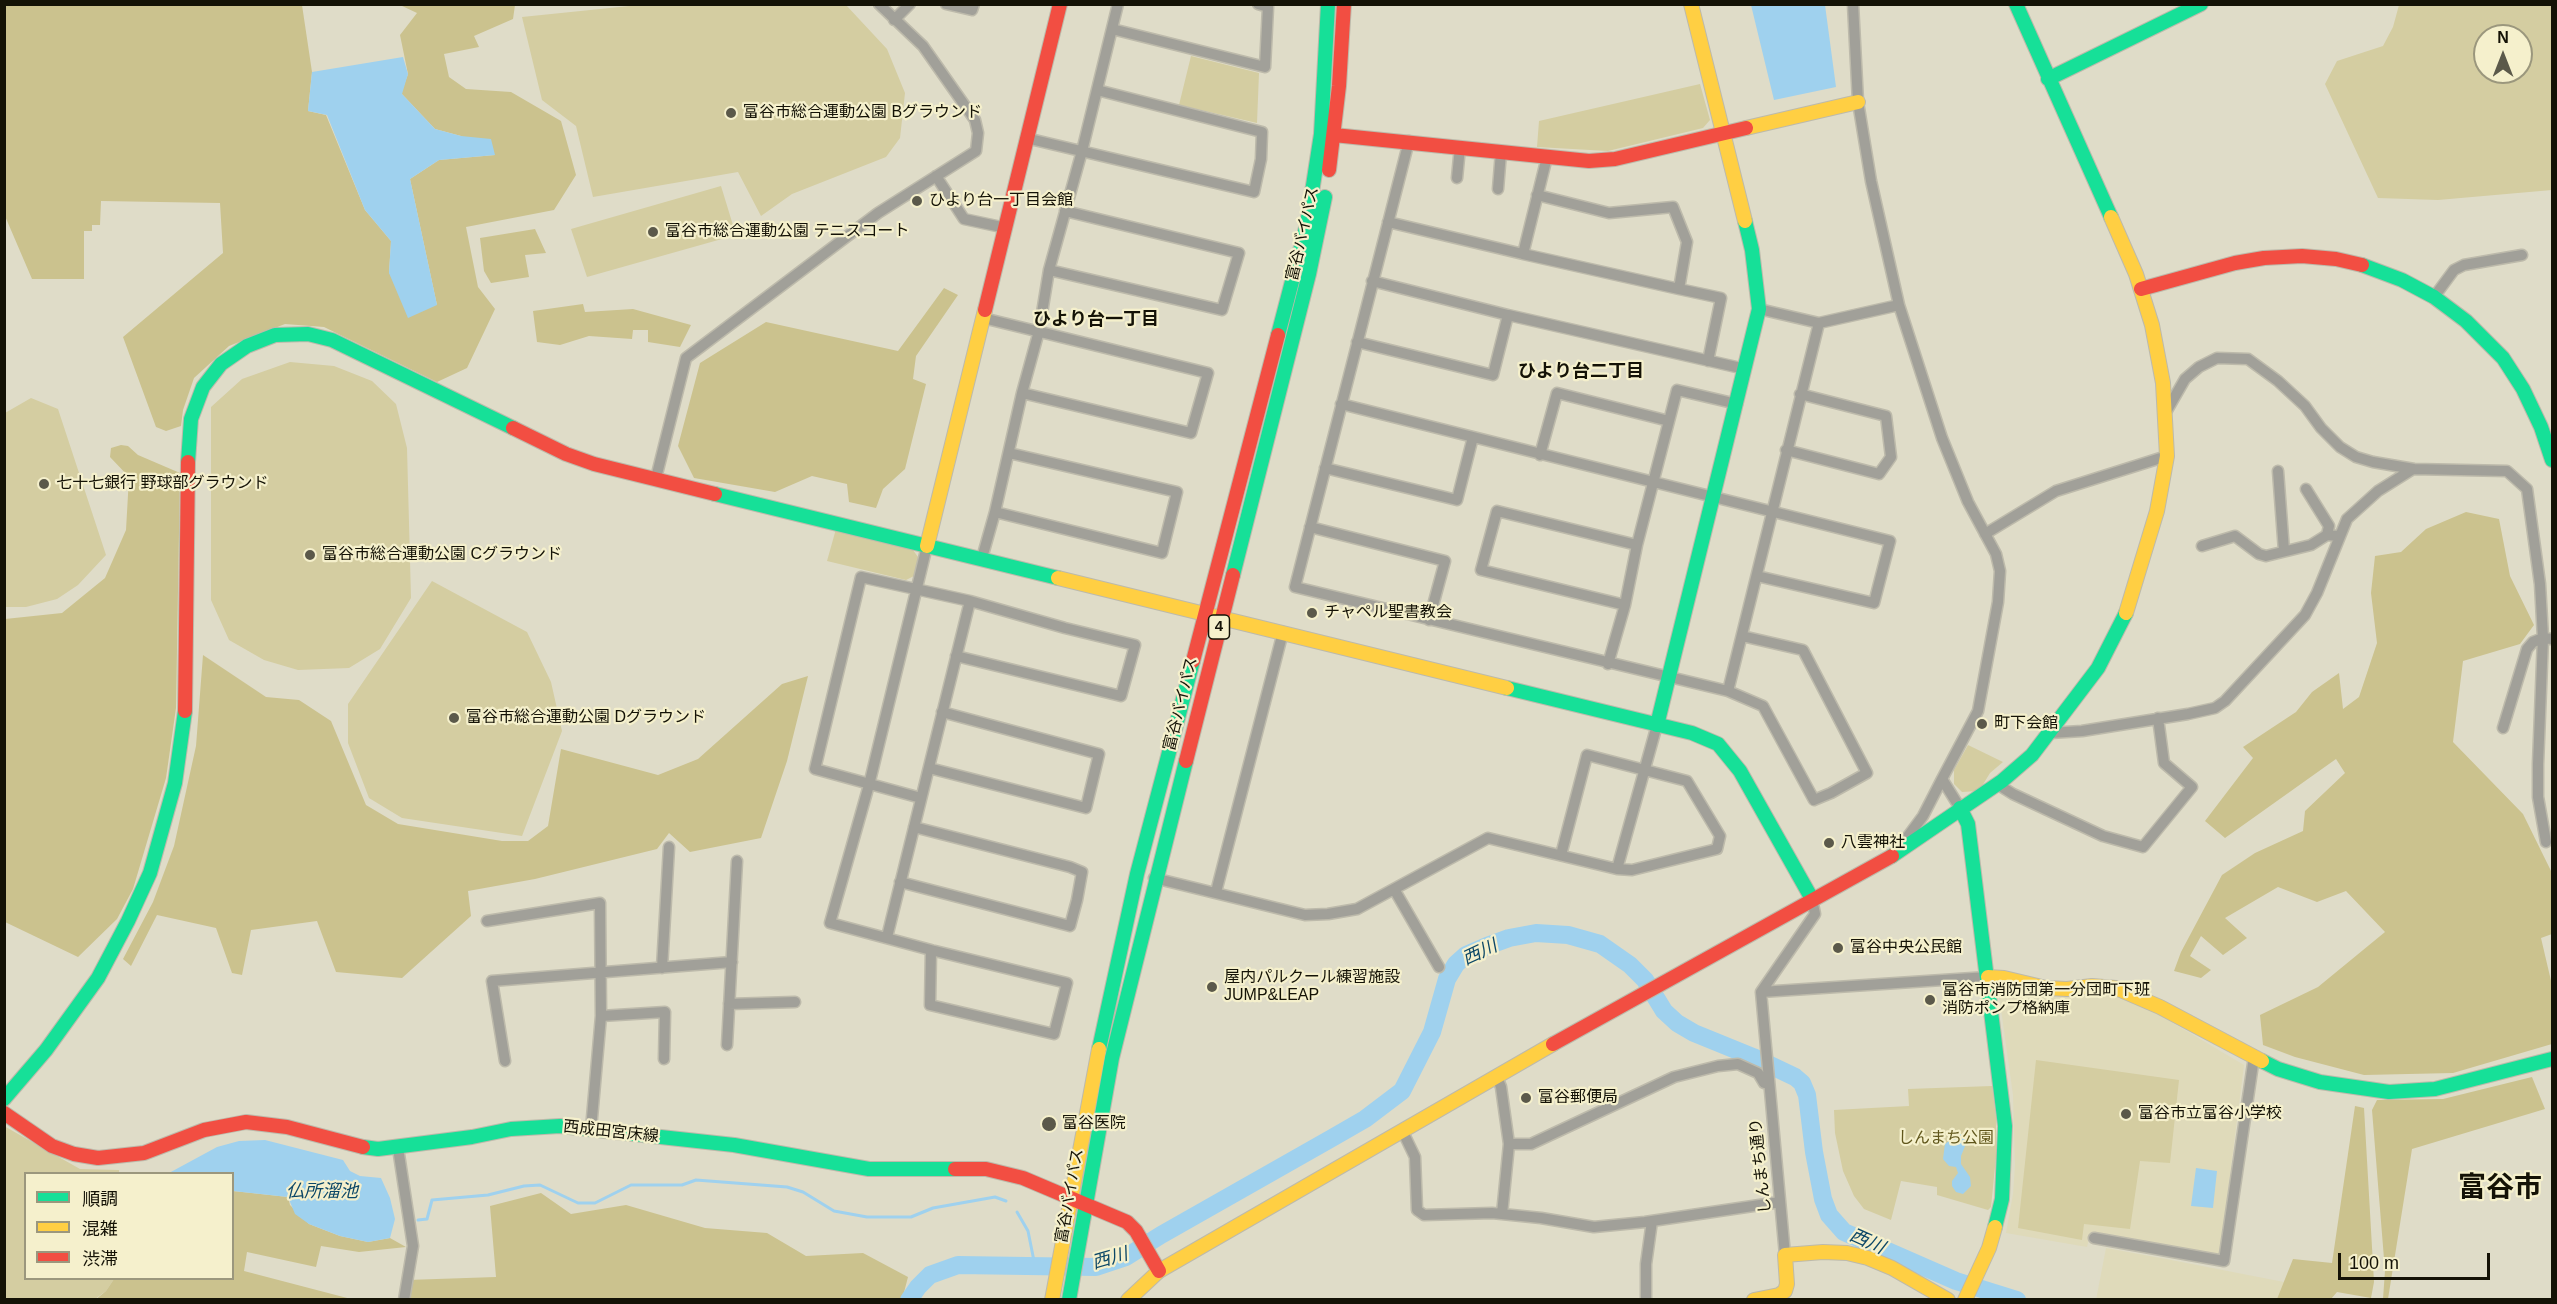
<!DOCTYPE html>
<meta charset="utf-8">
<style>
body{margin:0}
#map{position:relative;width:2557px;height:1304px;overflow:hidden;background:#dfdcc8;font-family:Arial,"Noto Sans JP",sans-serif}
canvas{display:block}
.frame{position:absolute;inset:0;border:6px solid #141206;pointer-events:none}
.legend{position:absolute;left:24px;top:1172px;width:210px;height:108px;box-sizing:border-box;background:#f5f0cc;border:2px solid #9b977d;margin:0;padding:8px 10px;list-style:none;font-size:18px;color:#141206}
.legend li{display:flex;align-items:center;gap:12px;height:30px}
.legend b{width:30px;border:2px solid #9b977d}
.north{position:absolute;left:2473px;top:24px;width:60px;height:60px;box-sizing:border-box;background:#f5f0cc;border:2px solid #9b977d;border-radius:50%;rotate:0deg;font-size:16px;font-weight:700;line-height:24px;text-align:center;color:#141206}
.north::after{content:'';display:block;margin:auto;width:21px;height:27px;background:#5b594a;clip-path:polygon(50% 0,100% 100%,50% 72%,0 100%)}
.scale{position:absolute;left:2338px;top:1253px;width:152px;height:27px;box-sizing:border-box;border:3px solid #141206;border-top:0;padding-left:8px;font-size:18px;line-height:21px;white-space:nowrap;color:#141206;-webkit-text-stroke:4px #f5f0cc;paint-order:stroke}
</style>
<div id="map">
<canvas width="2557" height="1304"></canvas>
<div class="frame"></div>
<ul class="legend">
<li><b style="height:8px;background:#16e098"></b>順調</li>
<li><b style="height:8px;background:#ffcf43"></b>混雑</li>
<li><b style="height:8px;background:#f24e42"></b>渋滞</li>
</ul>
<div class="north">N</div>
<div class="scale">100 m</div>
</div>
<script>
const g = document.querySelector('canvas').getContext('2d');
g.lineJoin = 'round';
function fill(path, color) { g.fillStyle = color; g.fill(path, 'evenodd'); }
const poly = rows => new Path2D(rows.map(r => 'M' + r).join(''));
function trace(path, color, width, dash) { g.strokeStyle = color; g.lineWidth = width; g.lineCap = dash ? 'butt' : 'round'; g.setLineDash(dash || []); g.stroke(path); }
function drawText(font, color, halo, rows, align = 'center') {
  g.font = font + ' Arial,"Noto Sans JP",sans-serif'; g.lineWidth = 4.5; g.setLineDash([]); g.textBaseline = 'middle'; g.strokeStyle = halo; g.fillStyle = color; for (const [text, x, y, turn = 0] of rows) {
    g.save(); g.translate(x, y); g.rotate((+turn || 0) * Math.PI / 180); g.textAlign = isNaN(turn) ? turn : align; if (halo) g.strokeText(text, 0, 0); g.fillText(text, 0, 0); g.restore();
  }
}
fill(poly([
 [2006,988,2047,996,2064,997,2091,993,2115,995,2156,1013,2244,1065,2220,1255,2091,1232,2087,1247,2006,1233,2013,1194,2015,1165,2013,1095,1999,995],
 [2106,1248,2166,1259,2284,1282,2277,1299,2096,1300]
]), '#dfdaba');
fill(poly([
 [639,5,846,5,887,49,905,93,900,138,886,157,792,194,761,216,738,172,593,197,576,126,542,100,522,17],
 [2399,5,2552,5,2552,190,2438,200,2378,198,2325,84,2337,61,2383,46,2393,27],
 [2485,36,2521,36,2521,72,2485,72],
 [1191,56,1259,73,1257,123,1179,105],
 [1700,84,1710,120,1703,128,1608,151,1537,147,1539,121],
 [721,186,736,235,587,277,571,229],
 [290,362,334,366,372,381,396,404,407,448,411,598,380,649,349,668,298,670,264,660,229,640,211,600,211,407,242,379],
 [31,398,58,409,106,555,78,585,57,599,26,607,5,607,5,413],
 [836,529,913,550,918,557,914,576,906,580,827,561],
 [432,581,527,632,551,682,562,731,522,836,402,818,369,798,348,743,348,704],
 [1968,745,2003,762,1990,773,1979,791,1962,792,1954,784,1954,770],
 [2036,1060,2179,1080,2170,1163,2140,1161,2130,1229,2084,1224,2082,1240,2018,1228],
 [1992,1086,1996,1118,1996,1157,1991,1207,1988,1210,1937,1195,1937,1187,1901,1181,1891,1220,1864,1209,1854,1196,1843,1171,1835,1133,1834,1110,1909,1106,1908,1089],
 [4,1126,80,1169,119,1170,119,1173,26,1174,26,1278,114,1279,106,1291,95,1299,5,1299]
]), '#d4cda1');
fill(poly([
 [4,5,302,5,312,72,308,111,326,115,365,210,391,241,389,273,437,305,410,179,439,160,495,155,461,136,435,129,401,93,408,74,400,35,417,13,400,5,515,5,513,19,474,36,479,47,444,54,449,77,466,89,511,92,561,121,576,175,554,210,466,227,478,287,495,309,467,368,437,382,324,327,285,324,229,346,194,378,183,410,181,426,166,431,156,427,123,337,223,253,220,203,101,201,100,225,92,225,92,231,84,231,84,279,32,279,5,216],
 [535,229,546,253,525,255,529,277,491,283,484,271,480,238],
 [944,288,958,295,916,356,913,379,926,384,905,469,883,489,876,508,849,502,847,484,812,476,775,492,694,478,678,446,700,363,766,322,898,351],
 [583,304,585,312,633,309,691,325,680,347,648,342,648,330,633,330,632,339,589,336,560,345,537,342,533,311],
 [121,445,128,446,138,455,180,473,176,708,166,778,133,889,117,919,78,957,5,922,5,619,62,613,105,578,126,530,129,477,110,457,111,448],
 [2466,512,2499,519,2510,576,2534,625,2520,644,2463,661,2453,742,2523,814,2552,873,2552,934,2541,938,2552,985,2552,1044,2453,1073,2364,1075,2295,1057,2263,1045,2260,1015,2318,987,2385,932,2346,891,2317,902,2278,887,2225,918,2247,938,2223,955,2201,936,2190,956,2211,970,2201,978,2174,971,2181,952,2222,875,2255,853,2303,831,2305,811,2345,773,2336,759,2225,838,2205,821,2253,758,2243,747,2296,712,2312,692,2339,673,2343,709,2359,697,2377,643,2371,593,2375,556,2401,552,2426,529],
 [203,655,266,697,299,700,331,721,366,805,398,824,502,841,528,841,548,826,561,749,658,775,698,759,782,684,808,676,787,761,761,838,690,852,669,833,657,849,535,879,468,891,471,916,402,978,336,972,317,921,251,930,242,975,232,973,216,928,157,915,131,966,123,959,153,902,174,846,196,746],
 [2532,1077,2545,1109,2412,1149,2388,1299,2383,1299,2385,1271,2372,1110,2377,1100,2443,1099],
 [2355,1106,2364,1108,2374,1282,2371,1298,2337,1292,2331,1299,2277,1299,2293,1259,2332,1263],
 [233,1191,288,1197,290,1205,309,1224,340,1236,368,1242,390,1238,406,1247,359,1252,321,1246,316,1267,247,1252,244,1271,351,1299,95,1300,106,1291,114,1279,232,1278],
 [541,1193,571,1214,626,1205,705,1228,767,1233,806,1256,863,1253,908,1277,902,1300,407,1300,407,1280,496,1277,490,1206]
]), '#cbc28e');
fill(poly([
 [1751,5,1825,5,1836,87,1774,100],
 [403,57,408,74,402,94,435,129,461,136,491,139,495,155,439,160,410,179,437,305,408,318,389,273,391,241,365,210,327,115,308,111,312,72],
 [1958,1134,1964,1134,1968,1139,1961,1156,1961,1164,1970,1177,1971,1186,1963,1194,1956,1192,1952,1186,1952,1181,1958,1173,1956,1167,1949,1166,1943,1159,1945,1144],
 [265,1140,343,1160,350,1171,360,1176,381,1178,390,1198,395,1219,390,1238,368,1242,340,1236,309,1224,295,1214,288,1197,233,1191,232,1174,169,1173,217,1147,239,1141],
 [2196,1168,2217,1171,2213,1208,2191,1206]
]), '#9fd1ee');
trace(poly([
 [1017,1212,1028,1231,1035,1266],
 [418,1220,427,1219,432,1200,488,1195,524,1186,540,1185,578,1203,595,1203,631,1185,682,1185,696,1180,787,1187,803,1192,834,1211,867,1217,911,1217,933,1208,995,1197,1006,1201]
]), '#9fd1ee', 3);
trace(poly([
 [909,1300,918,1287,930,1275,958,1265,1096,1267,1126,1257,1161,1235,1332,1138,1365,1119,1402,1091,1432,1032,1447,979,1456,964,1466,955,1487,946,1509,938,1536,933,1568,935,1600,944,1630,965,1645,980,1664,1011,1677,1023,1694,1033,1753,1057,1795,1077,1802,1083,1807,1095,1814,1152,1823,1199,1829,1215,1844,1232,1956,1281,2017,1300]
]), '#9fd1ee', 18);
const street = poly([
 [946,4,972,10,974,4],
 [1853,4,1858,102,1871,181,1899,305,1942,438,1968,502,1996,554,2000,571,1998,602,1978,711,1942,779,1960,808],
 [894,20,910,4],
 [1112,29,1265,67,1268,7,1258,4],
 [1026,138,1254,192,1261,159,1262,132,1097,90],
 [1409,141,1295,587,1728,691,1763,706,1814,800,1831,793,1867,773,1803,650,1742,636],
 [936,176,964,219,1006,228],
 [1457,178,1460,147],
 [1498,189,1501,152],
 [1388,222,1523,254,1547,157],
 [1523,254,1679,289,1687,242,1673,207,1609,213,1537,195],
 [1049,270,1222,310,1239,253,1065,211],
 [1679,289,1721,298,1708,361],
 [2434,297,2454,270,2464,265,2522,255],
 [1759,309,1819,323,1899,305],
 [1508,315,1745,369],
 [983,318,1208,373,1191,433,1022,393],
 [1357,342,1493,375,1508,315,1372,281],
 [1341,404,1890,541,1874,603,1757,576],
 [2166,412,2185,379,2199,367,2217,358,2248,359,2278,381,2305,406,2321,428,2340,447,2356,457,2373,462,2414,469,2507,471,2527,489,2540,584,2543,638,2552,639],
 [1669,421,1677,390,1737,404],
 [1786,450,1879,474,1891,457,1886,416,1800,394],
 [1009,453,1177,492,1162,553,995,512,1022,393,1039,331,1049,270,1082,151,1118,4],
 [1540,455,1557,393,1669,421,1637,545,1625,605,1608,664],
 [1325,468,1457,500,1473,437],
 [2278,471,2284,551],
 [656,478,686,358,878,213,976,151,978,133,975,120,923,46,879,4],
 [2306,489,2329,526,2327,535],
 [1310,527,1445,561,1429,620],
 [1985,534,2056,491,2167,456],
 [927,546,869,785,830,923,931,950],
 [2202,546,2235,536,2259,554,2266,556,2311,545,2327,535,2338,536],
 [982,558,995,512],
 [1625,605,1481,570,1497,511,1637,545],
 [1728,691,1819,323],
 [2503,728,2527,649,2533,642,2543,638,2538,764,2538,797,2546,842],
 [2050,733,2082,731,2188,714,2215,708,2225,701,2305,615,2317,593,2347,519,2378,491,2413,469],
 [929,768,1086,808,1099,754,942,712],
 [1997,784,2013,794,2103,836,2143,847,2192,787,2164,763,2158,718],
 [921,798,815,769,861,577,970,601,1065,628,1135,645,1121,696,956,656],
 [1900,847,1923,816,1942,779],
 [1561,855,1587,755,1687,781,1720,836,1717,849,1632,870,1617,869],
 [1154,878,1305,915,1328,914,1357,909,1488,838,1617,869,1657,725],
 [900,882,1070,926,1077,900,1082,872,1070,867,914,827],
 [1394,889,1439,967],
 [1216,892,1283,632],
 [487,921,600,903,601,1016,591,1129],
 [887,937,970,601],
 [931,950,1067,983,1054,1034,930,1005,931,950],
 [662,968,669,847],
 [1761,992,1988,977],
 [729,1004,795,1002],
 [601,1016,665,1012,664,1059],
 [727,1045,737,861],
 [505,1061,492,981,732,962],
 [1497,1077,1501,1087,1509,1144,1502,1214],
 [1402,1130,1415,1157,1417,1210,1424,1215,1492,1213,1541,1218,1594,1227,1645,1222,1780,1202],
 [1509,1144,1531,1144,1674,1077,1718,1066,1738,1064,1758,1073,1764,1083,1768,1083],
 [398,1148,413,1246,404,1300],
 [2094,1238,2224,1261,2254,1057],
 [1785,1255,1761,992,1815,914,1812,899],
 [1646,1300,1646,1264,1652,1221]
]);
const fast = poly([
 [2016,4,2111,217],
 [2048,79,2201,4],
 [2362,265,2402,280,2434,297,2466,321,2503,358,2523,389,2541,427,2552,460],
 [1278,335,1307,224,1321,134,1328,4],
 [188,462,191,419,203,387,221,364,247,346,275,335,308,334,332,340,513,428],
 [715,494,1058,578],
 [1233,575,1309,274,1325,197],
 [1507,688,1692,733,1718,744,1740,771,1812,899],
 [1657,725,1759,309,1752,250,1745,221],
 [1960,808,1968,824,2005,1126,2002,1199,1995,1227],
 [1892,856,2002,781,2032,755,2098,668,2126,613],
 [1099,1049,1137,874,1193,661],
 [2262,1061,2278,1069,2320,1082,2389,1092,2435,1089,2552,1059],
 [4,1099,46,1050,98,978,128,921,150,873,175,783,185,711],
 [363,1147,378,1149,472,1137,511,1129,560,1126,734,1145,869,1169,955,1169],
 [1069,1300,1112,1058,1186,761]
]);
const slow = poly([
 [1691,4,1745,221],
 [1746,128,1858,102],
 [2111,217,2136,274,2152,325,2163,383,2167,456,2157,511,2126,613],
 [927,546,985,310],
 [1058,578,1507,688],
 [1988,977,2004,978,2046,988,2067,989,2092,986,2116,988,2160,1007,2262,1061],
 [1052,1300,1099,1049],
 [1128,1300,1159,1271,1553,1044],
 [1754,1300,1779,1295,1785,1291,1787,1284,1785,1255,1823,1252,1847,1253,1868,1258,1892,1268,1948,1300],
 [1965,1300,1989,1248,1995,1227]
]);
const jam = poly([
 [1334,135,1589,161,1615,159,1746,128],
 [1329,170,1339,86,1344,4],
 [2141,289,2235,263,2264,258,2302,256,2336,259,2362,265],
 [985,310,1060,4],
 [513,428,566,454,594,464,715,494],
 [1193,661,1278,335],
 [185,711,188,462],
 [1186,761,1233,575],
 [1553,1044,1892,856],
 [4,1113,52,1146,74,1154,98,1158,144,1153,204,1130,246,1122,287,1127,363,1147],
 [955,1169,986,1169,1023,1178,1127,1222,1136,1231,1159,1271]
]);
trace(street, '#bdbaab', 13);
trace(fast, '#bdbaab', 16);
trace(slow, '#bdbaab', 16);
trace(jam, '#bdbaab', 16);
trace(street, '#a1a099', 10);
trace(fast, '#16e098', 14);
trace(slow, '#ffcf43', 14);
trace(jam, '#f24e42', 14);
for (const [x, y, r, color] of [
 [731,113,6,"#5b594a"],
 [917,201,6,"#5b594a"],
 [653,232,6,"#5b594a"],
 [44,484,6,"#5b594a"],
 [310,555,6,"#5b594a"],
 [1312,613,6,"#5b594a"],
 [454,718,6,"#5b594a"],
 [1982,724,6,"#5b594a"],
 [1829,843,6,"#5b594a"],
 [1838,948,6,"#5b594a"],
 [1212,987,6,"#5b594a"],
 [1930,1000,6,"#5b594a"],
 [1526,1098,6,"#5b594a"],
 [2126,1114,6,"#5b594a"],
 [1049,1124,8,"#5b594a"]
]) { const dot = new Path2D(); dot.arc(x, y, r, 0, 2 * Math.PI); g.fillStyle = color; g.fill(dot); trace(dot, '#f5f0cc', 2); }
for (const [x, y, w] of [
 [1219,627,21]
]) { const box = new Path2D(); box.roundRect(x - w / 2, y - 12, w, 24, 4.5); g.fillStyle = '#f5f0cc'; g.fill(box); trace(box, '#141206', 1.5); }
drawText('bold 15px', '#141206', null, [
 ["4",1219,627]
]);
drawText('16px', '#141206', '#f5f0cc', [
 ["富谷市総合運動公園 Bグラウンド",743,113],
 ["ひより台一丁目会館",929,201],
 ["富谷市総合運動公園 テニスコート",665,232],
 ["七十七銀行 野球部グラウンド",56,484],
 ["富谷市総合運動公園 Cグラウンド",322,555],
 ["チャペル聖書教会",1324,613],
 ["富谷市総合運動公園 Dグラウンド",466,718],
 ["町下会館",1994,724],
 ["八雲神社",1841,843],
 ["富谷中央公民館",1850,948],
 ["屋内パルクール練習施設",1224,978],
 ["JUMP&LEAP",1224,996],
 ["富谷市消防団第一分団町下班",1942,991],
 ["消防ポンプ格納庫",1942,1009],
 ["富谷郵便局",1538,1098],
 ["富谷市立富谷小学校",2138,1114],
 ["富谷医院",1062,1124]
], 'left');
drawText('16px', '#141206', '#f5f0cc', [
 ["富谷バイパス",1303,234,-77],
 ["富谷バイパス",1181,704,-76],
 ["西成田宮床線",611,1132,6],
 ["しんまち通り",1761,1166,-96],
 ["富谷バイパス",1070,1196,-80]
]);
drawText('16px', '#60561b', '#f5f0cc', [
 ["しんまち公園",1946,1139]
]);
drawText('bold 18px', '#141206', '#f5f0cc', [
 ["ひより台一丁目",1096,320],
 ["ひより台二丁目",1581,372]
]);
drawText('italic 18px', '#0c4767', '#f5f0cc', [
 ["西川",1480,953,-25],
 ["仏所溜池",322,1192],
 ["西川",1867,1242,24],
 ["西川",1110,1259,-16]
]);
drawText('bold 28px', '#141206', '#f5f0cc', [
 ["富谷市",2500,1188]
]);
</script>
